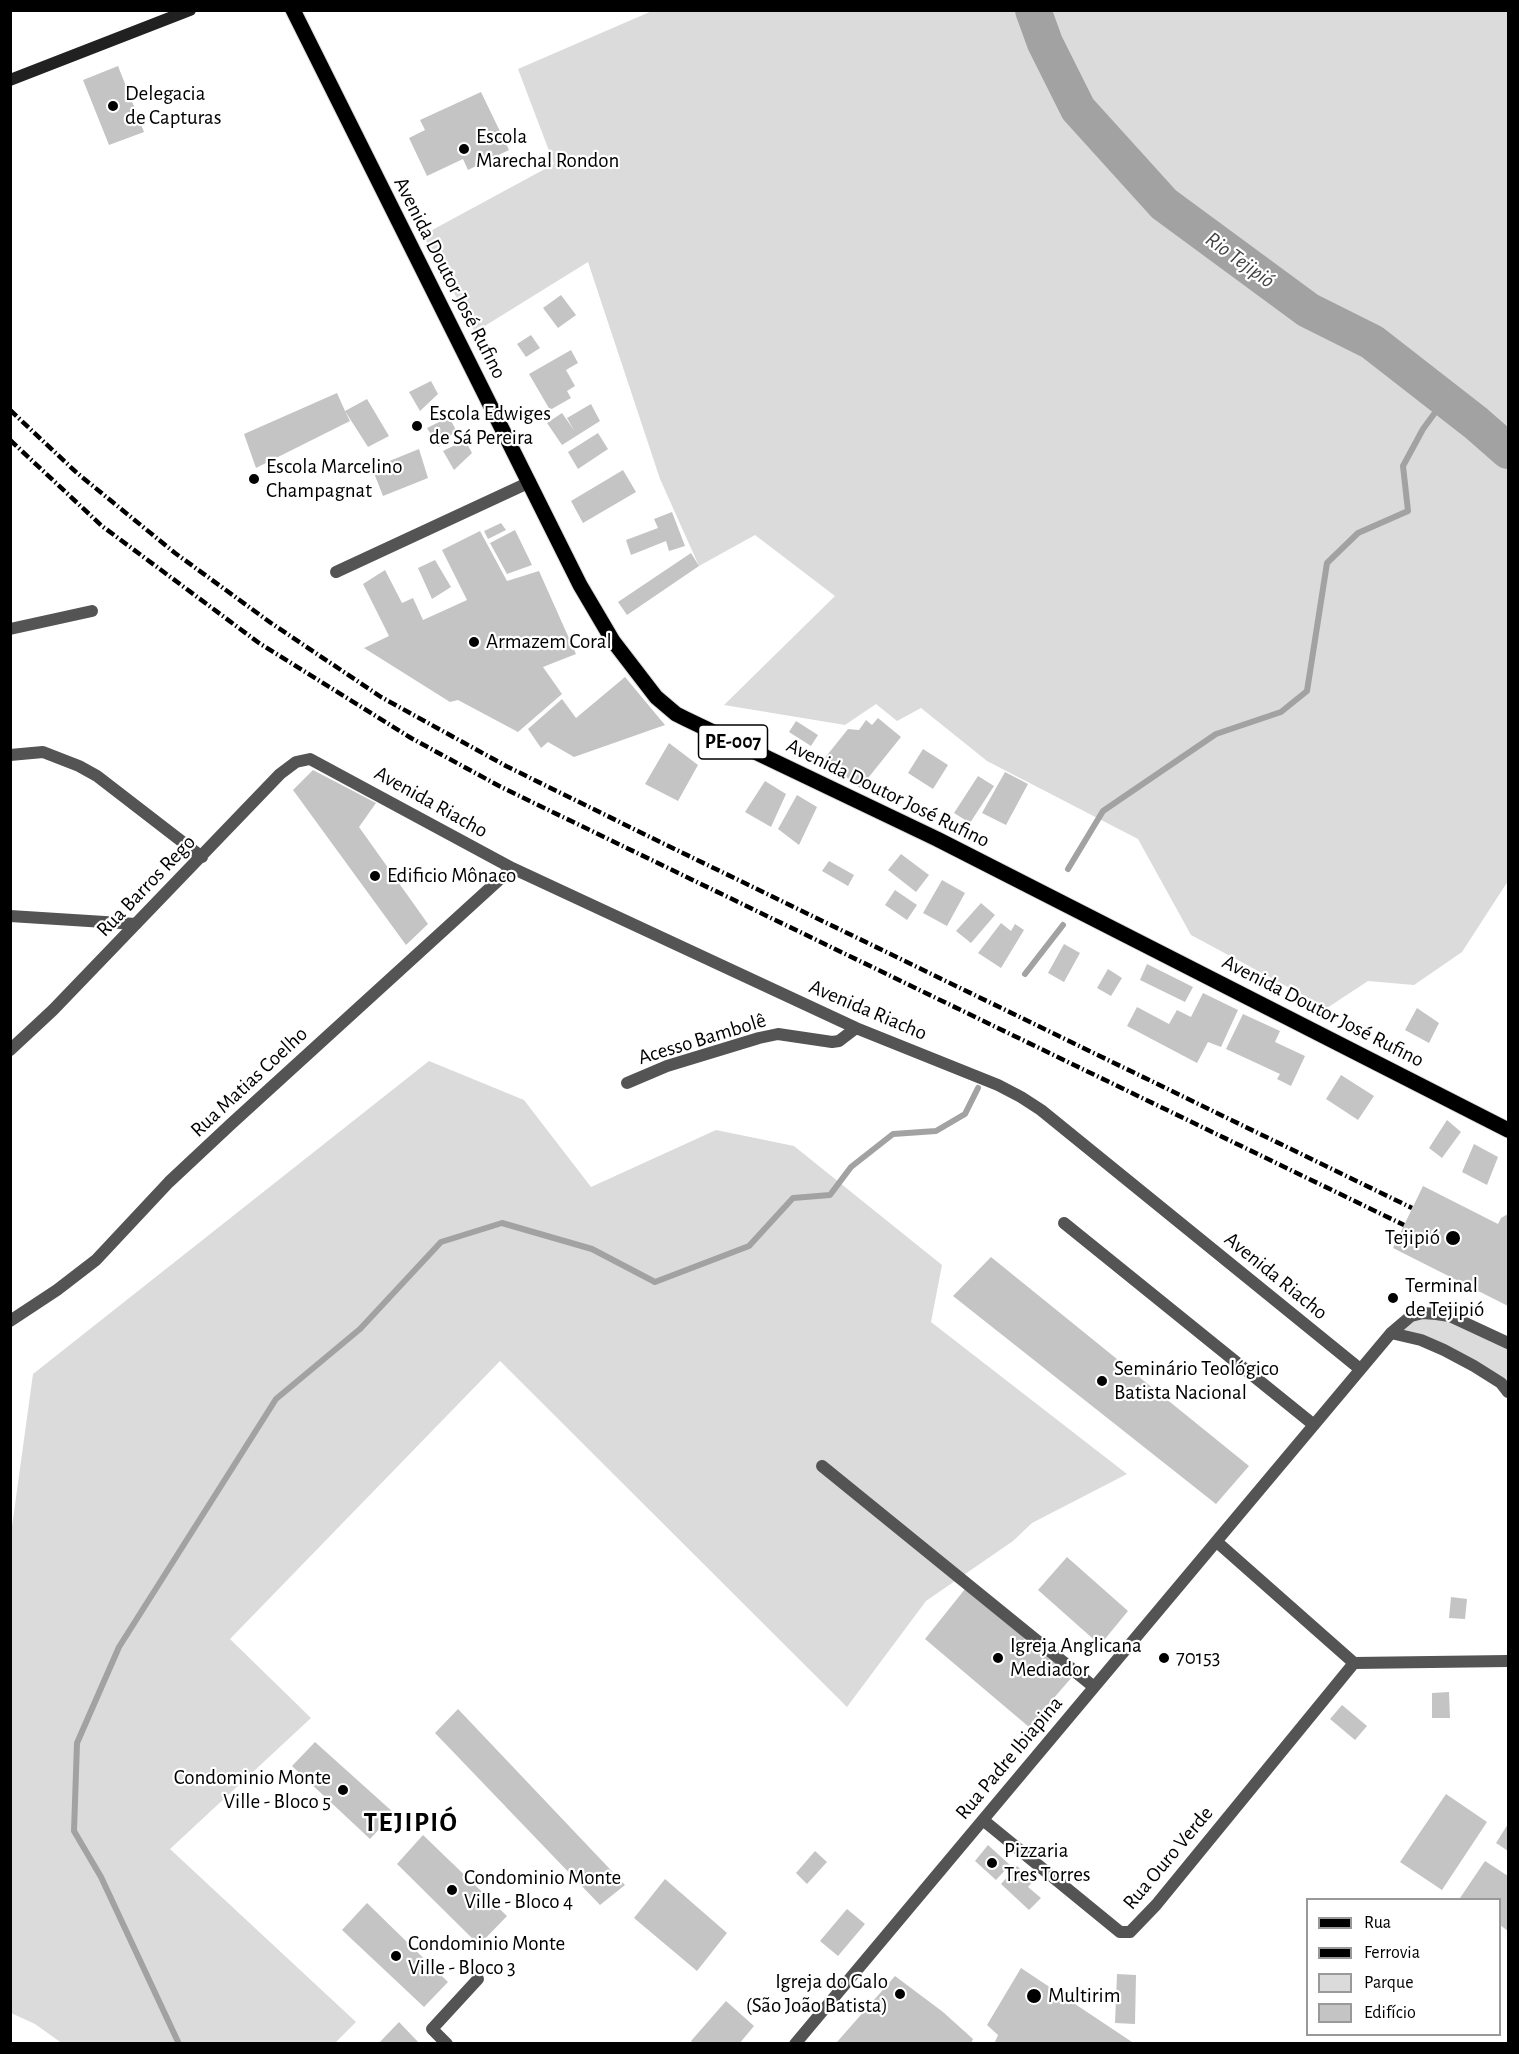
<!DOCTYPE html>
<meta charset="utf-8">
<style>
body{margin:0}
#map{position:relative;width:1519px;height:2054px;overflow:hidden;background:#fff;font-family:"Alegreya Sans",sans-serif}
canvas{display:block}
.frame{position:absolute;inset:0;border:12px solid #000;pointer-events:none}
.legend{position:absolute;left:1306px;top:1898px;width:195px;height:138px;box-sizing:border-box;background:#fff;border:2px solid #999;margin:0;padding:8px 10px;list-style:none;font-size:18px;color:#000}
.legend li{display:flex;align-items:center;gap:12px;height:30px}
.legend b{width:30px;border:2px solid #999}
</style>
<div id="map">
<canvas width="1519" height="2054"></canvas>
<div class="frame"></div>
<ul class="legend">
<li><b style="height:8px;background:#000"></b>Rua</li>
<li><b style="height:8px;background:#000"></b>Ferrovia</li>
<li><b style="height:16px;background:#dbdbdb"></b>Parque</li>
<li><b style="height:16px;background:#c4c4c4"></b>Edifício</li>
</ul>
</div>
<script>
const g = document.querySelector('canvas').getContext('2d');
g.lineJoin = 'round';
function fill(path, color) { g.fillStyle = color; g.fill(path, 'evenodd'); }
const poly = rows => new Path2D(rows.map(r => 'M' + r).join(''));
function trace(path, color, width, dash) { g.strokeStyle = color; g.lineWidth = width; g.lineCap = dash ? 'butt' : 'round'; g.setLineDash(dash || []); g.stroke(path); }
function drawText(font, color, halo, rows, align = 'center') {
  g.font = font + ' "Alegreya Sans",sans-serif'; g.lineWidth = 4.5; g.setLineDash([]); g.textBaseline = 'middle'; g.strokeStyle = halo; g.fillStyle = color; for (const [text, x, y, turn = 0] of rows) {
    g.save(); g.translate(x, y); g.rotate((+turn || 0) * Math.PI / 180); g.textAlign = isNaN(turn) ? turn : align; if (halo) g.strokeText(text, 0, 0); g.fillText(text, 0, 0); g.restore();
  }
}
fill(poly([
 [652,11,1508,11,1508,881,1462,952,1414,985,1368,981,1327,1008,1191,935,1138,839,987,761,921,708,897,721,876,704,845,725,724,705,835,596,755,535,699,566,660,479,588,262,475,332,423,235,554,164,518,69],
 [429,1061,524,1100,591,1187,716,1130,794,1146,942,1265,931,1322,1127,1474,1032,1523,1013,1541,926,1601,847,1707,500,1361,230,1639,311,1718,170,1849,356,2022,335,2043,63,2044,35,2024,11,2013,10,1541,33,1374],
 [1423,1311,1508,1339,1508,1395,1498,1383,1393,1329]
]), '#dbdbdb');
trace(poly([
 [1068,869,1103,811,1216,734,1281,712,1307,691,1327,563,1358,533,1408,511,1403,466,1423,429,1445,399],
 [1025,974,1063,925],
 [179,2044,101,1877,74,1831,77,1743,119,1647,276,1399,360,1329,441,1242,502,1223,592,1249,655,1282,749,1246,793,1198,830,1195,851,1167,893,1134,936,1131,965,1114,978,1088]
]), '#a2a2a2', 6);
trace(poly([
 [1033,10,1045,43,1078,109,1164,204,1308,310,1372,342,1476,423,1508,451]
]), '#a2a2a2', 36);
fill(poly([
 [118,66,144,132,109,145,83,80],
 [481,92,509,150,468,170,463,159,427,176,409,138,425,130,420,120],
 [561,295,576,315,558,328,543,308],
 [531,335,540,348,526,357,517,344],
 [571,350,578,363,566,370,575,386,567,391,571,398,550,410,529,374],
 [431,381,438,394,420,411,409,392],
 [337,393,345,411,367,399,389,436,368,447,345,411,350,421,256,468,244,434],
 [591,404,600,421,562,445,547,423,562,413,574,430,567,418],
 [449,417,456,430,439,447,427,428],
 [598,433,608,449,578,469,568,452],
 [465,440,472,453,454,470,443,451],
 [419,449,428,478,383,496,372,468],
 [623,470,636,492,583,523,571,501],
 [672,512,685,546,669,551,666,541,631,555,626,540,658,528,654,519],
 [501,523,506,530,488,539,484,531],
 [515,530,532,565,507,574,490,543],
 [480,531,507,581,539,571,576,654,543,667,562,694,518,732,458,700,450,702,364,648,389,636,363,584,385,570,402,603,413,598,423,620,467,600,442,550],
 [691,553,699,566,627,615,618,602],
 [435,560,451,587,432,599,418,568],
 [625,677,665,725,574,757,548,742,541,748,528,729,562,699,576,718],
 [878,718,901,737,860,788,824,759,848,729,859,730,866,720,872,725],
 [796,721,818,735,811,746,789,732],
 [669,743,698,765,678,801,645,784],
 [923,749,948,765,933,789,908,773],
 [313,770,376,803,359,827,428,924,406,945,293,790],
 [1005,772,1028,784,1006,825,982,813],
 [978,776,994,786,970,823,954,813],
 [765,781,786,794,771,827,745,812],
 [797,795,817,807,799,845,778,829],
 [901,854,929,875,916,892,888,870],
 [829,861,854,875,848,886,822,871],
 [942,880,965,893,947,926,923,913],
 [895,890,917,905,907,920,885,905],
 [981,903,995,915,971,943,956,931],
 [1001,923,1011,931,1015,924,1024,930,1001,968,978,953],
 [1064,944,1080,953,1064,982,1048,973],
 [1147,964,1193,987,1185,1002,1140,980],
 [1108,969,1122,978,1111,996,1097,988],
 [1203,993,1238,1010,1221,1047,1208,1042,1197,1063,1127,1026,1137,1007,1169,1024,1177,1010,1191,1017],
 [1417,1008,1439,1023,1429,1043,1405,1030],
 [1243,1014,1280,1031,1275,1042,1305,1056,1291,1086,1277,1079,1280,1074,1226,1049],
 [1341,1075,1374,1096,1358,1120,1326,1099],
 [1447,1120,1461,1132,1442,1158,1429,1148],
 [1474,1144,1498,1157,1487,1185,1462,1172],
 [1423,1186,1498,1224,1501,1218,1508,1214,1508,1306,1393,1248],
 [991,1257,1249,1466,1216,1504,953,1296],
 [1067,1557,1128,1611,1100,1645,1038,1590],
 [965,1589,1072,1677,1029,1727,925,1639],
 [1451,1597,1467,1599,1465,1619,1449,1618],
 [1449,1692,1450,1718,1432,1718,1432,1693],
 [1342,1705,1367,1726,1355,1740,1330,1719],
 [458,1709,625,1885,600,1905,435,1733],
 [315,1742,394,1813,370,1839,292,1766],
 [1446,1794,1487,1822,1442,1890,1400,1862],
 [1508,1824,1508,1851,1496,1843],
 [423,1835,507,1916,479,1945,397,1864],
 [988,1845,1010,1865,996,1880,975,1861],
 [815,1851,827,1862,807,1884,796,1873],
 [1485,1861,1508,1876,1508,1931,1500,1925,1500,1900,1460,1898],
 [1017,1866,1034,1880,1028,1887,1041,1898,1029,1910,1001,1884],
 [665,1879,727,1933,697,1971,634,1918],
 [367,1903,448,1982,424,2007,342,1930],
 [847,1909,865,1924,838,1956,820,1941],
 [1021,1968,1135,2044,994,2044,998,2035,987,2025],
 [1117,1974,1136,1975,1135,2024,1115,2023],
 [895,1976,943,2012,973,2039,971,2044,837,2042],
 [726,2001,754,2026,739,2044,694,2044,691,2041],
 [399,2022,420,2044,378,2044]
]), '#c4c4c4');
const primary = poly([
 [293,10,580,585,613,641,656,697,676,714,686,719,937,839,1508,1130]
]);
trace(primary, '#dbdbdb', 17);
trace(poly([
 [336,572,530,482],
 [10,629,92,611],
 [10,755,43,752,79,766,97,776,202,857],
 [10,916,136,924],
 [10,1050,53,1010,280,774,296,762,310,759,512,868,856,1028,998,1085,1021,1097,1041,1110,1360,1369],
 [627,1083,667,1066,759,1038,778,1034,832,1042,839,1041,856,1028],
 [1064,1223,1314,1425],
 [10,1321,57,1290,96,1260,169,1182,231,1124,512,868],
 [1391,1333,1421,1340,1444,1350,1474,1366,1501,1383,1508,1392],
 [822,1466,1094,1687],
 [1217,1542,1354,1663,1508,1661],
 [983,1820,1120,1932,1130,1932,1156,1905,1354,1663],
 [447,2044,432,2029,478,1979],
 [795,2044,1391,1333,1411,1316,1423,1313,1436,1314,1450,1316,1508,1343]
]), '#545454', 12);
trace(poly([
 [10,80,190,10]
]), '#212121', 12);
trace(primary, '#000', 15);
trace(poly([
 [10,410,77,473,175,553,271,623,381,697,506,766,650,837,1412,1208],
 [10,440,102,526,259,643,411,738,501,787,1404,1225]
]), '#000', 4.5, [9, 3, 1.5, 3]);
for (const [x, y, r, color] of [
 [113,106,6,"#000"],
 [464,149,6,"#000"],
 [417,426,6,"#000"],
 [254,479,6,"#000"],
 [474,642,6,"#000"],
 [375,876,6,"#000"],
 [1453,1238,8,"#000"],
 [1393,1298,6,"#000"],
 [1102,1381,6,"#000"],
 [998,1658,6,"#000"],
 [1164,1658,6,"#000"],
 [343,1790,6,"#000"],
 [992,1863,6,"#000"],
 [452,1890,6,"#000"],
 [396,1956,6,"#000"],
 [900,1994,6,"#000"],
 [1034,1996,8,"#000"]
]) { const dot = new Path2D(); dot.arc(x, y, r, 0, 2 * Math.PI); g.fillStyle = color; g.fill(dot); trace(dot, '#fff', 2); }
for (const [x, y, w] of [
 [733,742,69]
]) { const box = new Path2D(); box.roundRect(x - w / 2, y - 17, w, 34, 4.5); g.fillStyle = '#fff'; g.fill(box); trace(box, '#000', 1.5); }
drawText('bold 20px', '#000', null, [
 ["PE-007",733,742]
]);
drawText('21px', '#000', '#fff', [
 ["Delegacia",125,94],
 ["de Capturas",125,118],
 ["Escola",476,137],
 ["Marechal Rondon",476,161],
 ["Escola Edwiges",429,414],
 ["de Sá Pereira",429,438],
 ["Escola Marcelino",266,467],
 ["Champagnat",266,491],
 ["Armazem Coral",486,642],
 ["Edificio Mônaco",387,876],
 ["Tejipió",1440,1238,"right"],
 ["Terminal",1405,1286],
 ["de Tejipió",1405,1310],
 ["Seminário Teológico",1114,1369],
 ["Batista Nacional",1114,1393],
 ["Igreja Anglicana",1010,1646],
 ["Mediador",1010,1670],
 ["70153",1176,1658],
 ["Condominio Monte",331,1778,"right"],
 ["Ville - Bloco 5",331,1802,"right"],
 ["Pizzaria",1004,1851],
 ["Tres Torres",1004,1875],
 ["Condominio Monte",464,1878],
 ["Ville - Bloco 4",464,1902],
 ["Condominio Monte",408,1944],
 ["Ville - Bloco 3",408,1968],
 ["Igreja do Galo",888,1982,"right"],
 ["(São João Batista)",888,2006,"right"],
 ["Multirim",1048,1996]
], 'left');
drawText('21px', '#000', '#fff', [
 ["Avenida Doutor José Rufino",450,278,63],
 ["Avenida Doutor José Rufino",888,793,26],
 ["Avenida Riacho",431,802,29],
 ["Rua Barros Rego",146,886,-46],
 ["Avenida Riacho",868,1010,23],
 ["Avenida Doutor José Rufino",1323,1011,27],
 ["Acesso Bambolê",702,1039,-17],
 ["Rua Matias Coelho",249,1082,-43],
 ["Avenida Riacho",1276,1276,39],
 ["Rua Padre Ibiapina",1009,1758,-50],
 ["Rua Ouro Verde",1168,1858,-50]
]);
drawText('italic 22px', '#434343', '#fff', [
 ["Rio Tejipió",1240,260,36]
]);
g.letterSpacing = '1.5px';
drawText('bold 27px', '#000', '#fff', [
 ["TEJIPIÓ",411,1823]
]);
g.letterSpacing = '0px';
</script>
